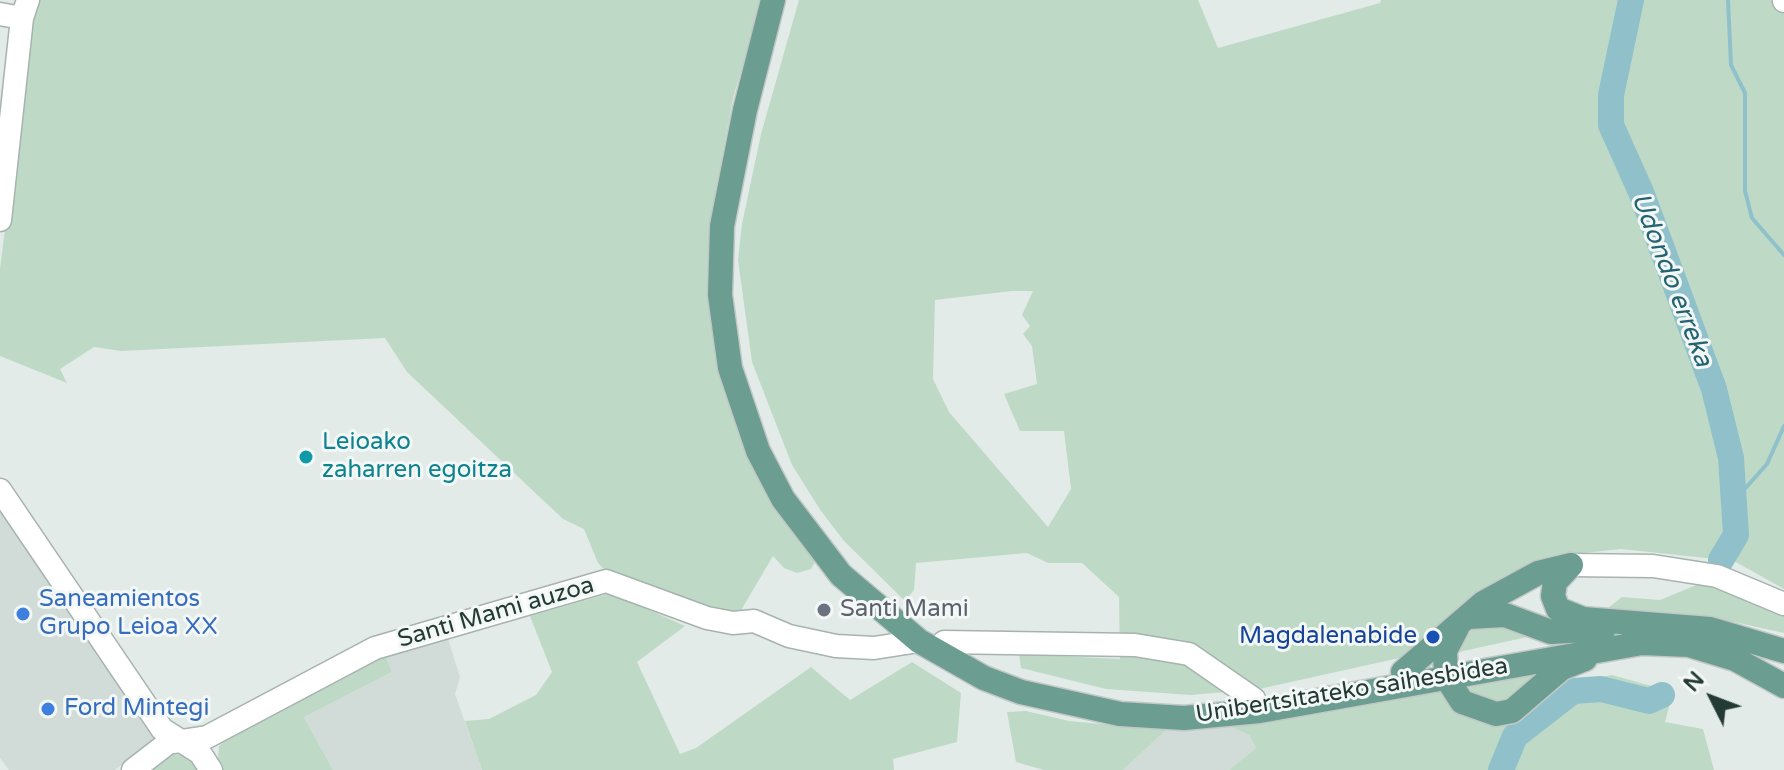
<!DOCTYPE html>
<style>
body{margin:0}
#map{position:relative;width:1784px;height:770px;overflow:hidden;background:#e3ebe8;font-family:"Varela Round",sans-serif}
canvas{display:block}
.north{position:absolute;left:1672px;top:658px;width:80px;height:80px;-webkit-text-stroke:6px #f3f8f6;paint-order:stroke;rotate:312deg;font-size:22px;font-weight:700;line-height:32px;text-align:center;color:#243b35}
.north::after{content:'';display:block;margin:auto;width:28px;height:36px;background:#243b35;clip-path:polygon(50% 0,100% 100%,50% 72%,0 100%)}
</style>
<div id="map">
<canvas width="1784" height="770"></canvas>
<div class="north">N</div>
</div>
<script>
const g = document.querySelector('canvas').getContext('2d');
g.lineJoin = 'round';
function fill(path, color) { g.fillStyle = color; g.fill(path, 'evenodd'); }
const poly = rows => new Path2D(rows.map(r => 'M' + r).join(''));
function trace(path, color, width, dash) { g.strokeStyle = color; g.lineWidth = width; g.lineCap = dash ? 'butt' : 'round'; g.setLineDash(dash || []); g.stroke(path); }
function drawText(font, color, halo, rows, align = 'center') {
  g.font = font + ' "Varela Round",sans-serif'; g.lineWidth = 6; g.setLineDash([]); g.textBaseline = 'middle'; g.strokeStyle = halo; g.fillStyle = color; for (const [text, x, y, turn = 0] of rows) {
    g.save(); g.translate(x, y); g.rotate((+turn || 0) * Math.PI / 180); g.textAlign = isNaN(turn) ? turn : align; if (halo) g.strokeText(text, 0, 0); g.fillText(text, 0, 0); g.restore();
  }
}
fill(poly([
 [0,499,156,730,153,740,115,770,9,770,0,758],
 [447,636,460,677,455,694,482,770,333,770,304,717,392,672,385,655],
 [1229,726,1249,735,1256,748,1229,770,1123,770,1166,730]
]), '#d1dbd7');
fill(poly([
 [34,0,762,0,733,98,719,174,714,207,714,318,816,560,811,569,797,573,784,568,773,556,737,617,611,577,598,563,584,529,563,519,407,372,385,338,121,351,94,347,60,369,67,383,0,356,0,269],
 [799,0,1198,0,1218,48,1380,3,1381,0,1784,0,1784,589,1734,561,1621,549,1583,553,1549,560,1404,657,1259,689,1191,695,1106,689,1021,668,1019,654,1120,659,1119,597,1082,563,1048,563,1027,553,916,563,914,590,905,601,844,541,821,511,792,465,752,362,738,260,742,224,761,134],
 [1012,291,1033,291,1022,315,1030,326,1023,334,1032,346,1037,384,1004,394,1020,431,1064,431,1071,489,1048,527,949,412,933,379,935,300],
 [1706,581,1784,612,1784,633,1725,620,1619,614,1608,608,1622,597,1660,600],
 [611,593,685,626,637,662,680,754,696,748,811,667,850,700,912,662,961,693,957,742,893,759,894,770,482,770,465,721,489,719,536,695,552,672,530,616],
 [1475,622,1541,634,1450,654],
 [385,655,392,672,304,717,333,770,147,770,170,755,182,754,199,768,218,758,219,746,230,737],
 [1561,661,1525,696,1486,706,1456,681],
 [1612,675,1673,692,1665,722,1703,729,1714,770,1229,770,1256,748,1249,735,1229,726,1441,689,1513,721,1533,711,1551,693,1568,683],
 [1026,711,1069,721,1166,730,1123,770,1044,770,1016,762,1007,712]
]), '#bedac6');
trace(poly([
 [1728,0,1731,65,1745,93,1745,191,1752,218,1784,255],
 [1734,501,1767,464,1784,426]
]), '#90c1cb', 4);
trace(poly([
 [1631,0,1611,95,1611,125,1641,192,1714,389,1731,458,1736,535,1721,560],
 [1501,770,1515,736,1573,691,1601,689,1649,701,1662,695]
]), '#90c1cb', 26);
const minor = poly([
 [1784,0,1784,1],
 [0,14,22,18],
 [0,220,22,18,28,0],
 [0,490,162,729,200,753,211,770],
 [1571,565,1653,566,1717,576,1784,604],
 [944,642,1135,645,1189,654,1254,699],
 [133,770,168,743,207,737,375,648,606,581,707,618,733,623,754,621,789,636,836,646,874,648,919,641]
]);
const major = poly([
 [773,0,745,110,722,226,720,295,730,368,758,451,783,499,841,575,919,641,984,678,1021,692,1120,714,1184,718,1260,711,1642,643,1689,645,1735,659,1784,686],
 [1571,565,1555,582,1553,596,1558,609,1583,619,1710,629,1784,651],
 [1469,617,1505,615,1551,632,1604,629],
 [1457,628,1445,651,1446,677,1462,702,1496,714,1512,711,1562,668,1585,659],
 [1664,631,1710,629],
 [1403,672,1483,603,1538,573,1571,565]
]);
trace(minor, '#a6b3af', 25);
trace(major, '#c2c8c6', 27);
trace(minor, '#fff', 22);
trace(major, '#6c9d91', 24);
for (const [x, y, r, color] of [
 [306,457,8,"#0f9aa8"],
 [824,610,8,"#6b7280"],
 [23,614,8,"#3f7fe0"],
 [1433,637,8,"#1a4fb4"],
 [48,709,8,"#3f7fe0"]
]) { const dot = new Path2D(); dot.arc(x, y, r, 0, 2 * Math.PI); g.fillStyle = color; g.fill(dot); trace(dot, '#f3f8f6', 3); }
drawText('24px', '#0d838f', '#f3f8f6', [
 ["Leioako",322,443],
 ["zaharren egoitza",322,471]
], 'left');
drawText('24px', '#366cbe', '#f3f8f6', [
 ["Saneamientos",39,600],
 ["Grupo Leioa XX",39,628],
 ["Ford Mintegi",64,709]
], 'left');
drawText('24px', '#5b616d', '#f3f8f6', [
 ["Santi Mami",840,610]
], 'left');
drawText('24px', '#243b35', '#f3f8f6', [
 ["Santi Mami auzoa",496,613,-16],
 ["Unibertsitateko saihesbidea",1352,691,-9]
]);
drawText('24px', '#164399', '#f3f8f6', [
 ["Magdalenabide",1417,637]
], 'right');
drawText('italic 26px', '#246371', '#f3f8f6', [
 ["Udondo erreka",1671,280,69]
]);
</script>
